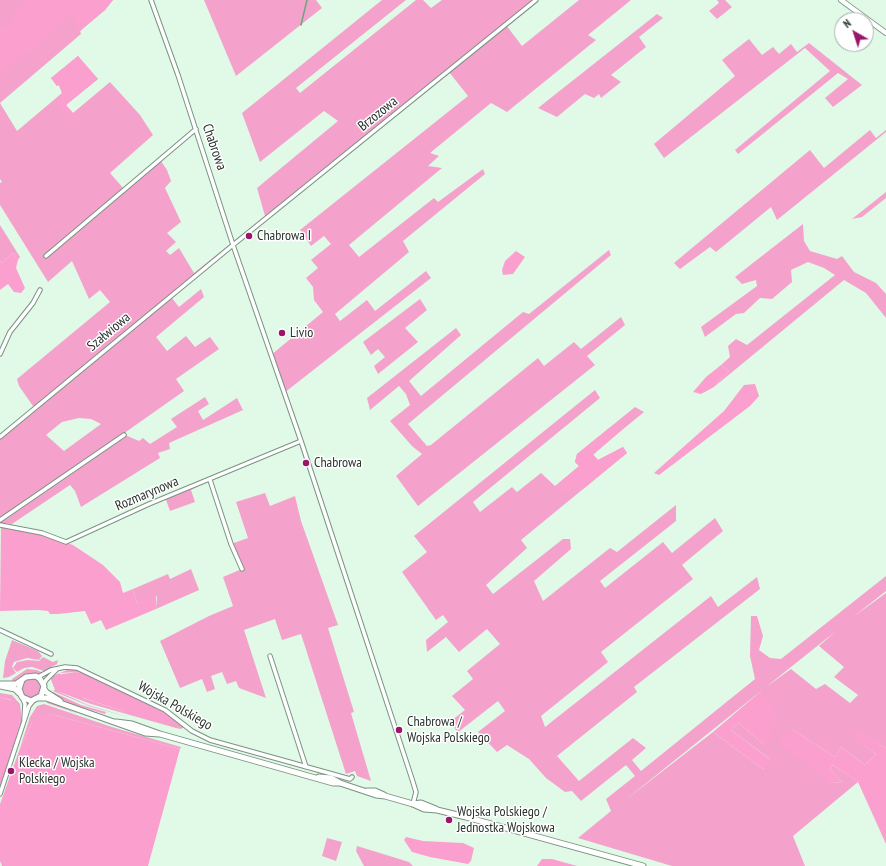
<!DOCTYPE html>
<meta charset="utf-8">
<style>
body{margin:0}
#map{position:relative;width:886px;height:866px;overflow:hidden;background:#e0fae7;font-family:"PT Sans Narrow",sans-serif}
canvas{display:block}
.north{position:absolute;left:834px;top:12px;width:40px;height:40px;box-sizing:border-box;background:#fff;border:1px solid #a9adab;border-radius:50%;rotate:321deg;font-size:11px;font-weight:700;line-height:16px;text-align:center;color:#29332c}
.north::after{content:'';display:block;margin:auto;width:14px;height:18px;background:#9a166a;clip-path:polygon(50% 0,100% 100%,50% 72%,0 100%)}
</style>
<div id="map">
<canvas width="886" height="866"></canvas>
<div class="north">N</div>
</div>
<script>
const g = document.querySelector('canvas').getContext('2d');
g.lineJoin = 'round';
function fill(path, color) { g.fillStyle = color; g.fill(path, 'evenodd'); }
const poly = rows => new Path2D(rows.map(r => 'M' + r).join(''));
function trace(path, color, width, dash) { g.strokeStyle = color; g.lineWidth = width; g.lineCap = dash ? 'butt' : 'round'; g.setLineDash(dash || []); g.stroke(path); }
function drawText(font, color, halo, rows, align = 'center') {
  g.font = font + ' "PT Sans Narrow",sans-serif'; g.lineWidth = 3; g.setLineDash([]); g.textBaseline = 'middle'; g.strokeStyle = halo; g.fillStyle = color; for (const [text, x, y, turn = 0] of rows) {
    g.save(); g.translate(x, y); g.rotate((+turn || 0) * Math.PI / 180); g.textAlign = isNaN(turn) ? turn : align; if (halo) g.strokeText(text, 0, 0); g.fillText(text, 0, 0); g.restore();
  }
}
fill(poly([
 [0,0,113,0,105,10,80,31,81,34,0,103,17,131,62,93,59,85,57,86,51,78,78,56,98,79,66,105,73,113,110,82,140,115,153,135,110,173,124,189,161,161,167,170,171,181,165,188,181,222,167,233,176,242,166,251,170,255,179,248,194,273,265,216,257,188,338,121,324,111,260,162,242,113,382,0,406,0,296,88,300,93,416,0,423,0,431,8,442,0,536,0,506,25,522,46,579,0,631,0,588,35,596,40,507,112,491,103,430,153,439,156,428,166,442,168,349,245,359,257,434,198,438,202,483,169,485,174,403,241,409,252,335,314,340,321,367,300,375,311,426,271,431,278,284,393,271,355,323,312,314,300,313,287,306,278,318,268,311,260,331,244,324,236,311,246,300,230,468,96,449,72,174,294,172,298,179,307,201,289,204,297,156,337,167,351,186,336,195,347,210,337,219,349,176,379,184,391,123,434,139,441,143,438,150,444,177,427,171,419,205,397,209,404,198,411,203,420,237,398,243,410,169,443,170,449,158,453,160,458,81,507,75,491,70,485,12,524,0,523,0,437,35,409,19,386,17,379,110,302,100,290,89,299,72,261,48,282,0,205,0,183,2,182,0,179],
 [79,418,91,419,101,424,64,451,46,435,62,422],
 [204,0,316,0,322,8,236,76],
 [717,0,725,0,732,7,717,19,709,11,719,3],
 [657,14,663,18,639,37,646,47,611,75,621,82,601,98,599,94,594,98,585,94,557,117,538,108],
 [749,39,762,55,773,47,779,54,791,44,797,52,809,43,862,85,833,107,825,98,848,79,838,73,738,154,735,150,830,71,805,48,664,158,654,144,735,76,722,60],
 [870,130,876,138,886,130,886,132,777,220,771,207,716,252,710,247,680,269,674,263,810,150,824,168],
 [886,192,886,198,862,217,852,219],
 [803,224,804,241,810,251,837,259,842,256,854,272,876,283,886,294,886,318,866,293,844,280,714,387,729,371,721,365,730,357,728,346,736,339,747,345,835,275,824,268,808,262,791,270,792,282,772,299,760,298,744,313,736,314,705,337,701,327,757,286,756,280,742,284,735,277],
 [0,225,20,257,18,260,13,253,2,263,0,261],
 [609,250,611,255,408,424,427,446,431,445,538,358,544,366,574,342,581,349,621,317,625,325,587,356,595,365,418,506,396,476,422,454,412,446,390,421,410,405,406,394,399,386,370,410,367,398,456,328,461,335,409,381,421,396,523,312,529,314],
 [420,299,427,310,405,328,418,342,378,374,374,366,385,357,378,349,371,355,363,342],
 [595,390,600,398,473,502,480,512,512,487,517,492,541,473,555,486,579,466,575,462,577,454,635,407,644,412,593,454,598,460,623,447,627,453,521,540,527,548,486,585,493,594,563,539,570,539,571,549,534,581,543,601,610,548,617,552,676,505,676,521,600,581,605,588,663,542,672,553,715,518,723,531,682,565,693,579,601,652,608,662,541,716,545,727,711,596,718,607,757,577,760,589,634,687,637,692,557,756,579,781,633,738,646,748,632,760,641,771,755,679,750,656,751,616,757,616,763,636,759,650,770,658,781,659,886,576,886,591,853,617,886,593,886,747,884,748,859,731,853,737,876,754,865,765,841,747,835,757,792,729,832,783,842,782,830,769,833,765,858,782,793,836,805,866,672,866,578,838,611,811,606,799,635,776,626,765,581,801,572,791,565,792,546,778,529,759,507,745,497,752,478,732,505,711,498,701,457,733,455,728,447,724,465,710,452,696,473,679,467,671,500,644,487,629,459,652,446,637,427,652,426,640,448,622,443,615,436,620,402,572,427,552,414,536],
 [836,631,819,646,844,667,834,677,858,695,850,703,825,684,816,689,791,669,766,687],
 [761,691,764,745,739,723,731,730,770,759,763,769,713,732,624,801],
 [210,480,191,490,195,502,170,511,165,497],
 [265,493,270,506,295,496,301,521,338,625,328,628,354,712,351,713,371,781,357,776,355,771,346,774,301,634,282,640,275,619,244,630,266,698,239,688,236,681,227,684,222,672,211,676,215,689,207,692,202,679,180,688,160,641,209,616,233,606,223,577,242,569,231,544,248,538,236,502],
 [191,569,199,590,156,609,157,596,137,603,133,589,168,574,170,579],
 [12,640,38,651,42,656,39,660,27,658,14,662,12,667,16,673,9,677,3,678,5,661],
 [43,657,53,662,58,660,57,664,44,671,32,667,24,668,17,672,13,668,17,662,28,660,39,661],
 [27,669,37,670,43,673,28,674,13,682,12,679],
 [67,670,77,670,86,674,76,672,59,673,83,698,122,711,170,715,184,727,181,729,176,728,91,704,57,691,88,705,131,718,89,706,53,691,55,690,50,677],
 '21 688a10 10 0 1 1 20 0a10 10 0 1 1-20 0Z',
 [53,692,81,705,106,712,105,714,70,704,51,694],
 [0,693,12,695,20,704,22,722,14,748,20,720,11,700,0,697],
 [48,701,79,714,108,724,47,703],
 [44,704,112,727,181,747,180,749,51,714,32,722,19,751,30,717,37,706],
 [327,838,342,842,336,861,322,856],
 [357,846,409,862,413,866,364,866,356,851]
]), '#f4a2cc');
fill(poly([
 [25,0,43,0,47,2,49,0,113,0,105,10,80,31,76,27,76,19,74,14,70,14,50,35,0,76,0,30,11,22],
 [78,56,98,79,66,105,73,113,68,117,57,104,62,93,59,85,57,86,51,78],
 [516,251,525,257,513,274,503,275,502,270,505,261],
 [13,253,18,260,16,268,25,288,21,293,14,292,8,284,0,290,0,261,2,263],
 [721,365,729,371,714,387,701,394,693,392,706,377],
 [755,384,759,396,750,406,659,475,654,473,724,411,744,385],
 [614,426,619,427,617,434,593,455,598,460,623,447,627,453,582,490,576,486,571,487,560,493,555,487,579,466,575,462,577,454,608,429],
 [1,527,39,534,73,545,103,565,120,582,123,593,133,589,137,603,156,594,156,609,106,630,101,620,91,624,85,611,58,614,50,614,48,611,38,610,0,611],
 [76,672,86,674,161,711,170,715,172,722,170,724,122,711,66,692,55,686,54,681,56,675],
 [761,691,774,707,776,722,770,729,772,739,764,745,739,723,731,730,771,760,763,769,713,732],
 [0,697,13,701,18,709,20,720,14,748,0,787],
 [51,714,180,749,148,866,2,866,0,861,0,804,19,751,32,722,41,716],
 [792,729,835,757,841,747,865,765,876,754,852,737,859,730,884,748,886,747,886,844,858,782,833,765,830,769,842,782,832,783,777,742],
 [406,837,423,841,463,843,474,848,471,861,468,864,430,857,412,852,404,840],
 [542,859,552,859,577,866,537,866]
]), '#fb9fce');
trace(poly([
 [301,25,307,0]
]), '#66a87c', 1.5);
const minor = poly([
 [151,0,178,75,233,245,301,441,412,779,416,792,413,804],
 [46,256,196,129],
 [0,354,10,332,33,303,40,290],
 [0,437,233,245,536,0],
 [210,480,231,544,242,569],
 [0,520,124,435],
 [0,525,42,533,66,542,149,504,301,441],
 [0,630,51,654],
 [270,656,306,767],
 [38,677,51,670,65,667,77,668,165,710,192,731,210,740,325,772,350,779,352,777],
 [43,685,46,680,57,669],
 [22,697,25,704,24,720],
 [0,794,29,706,33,701]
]);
const tertiary = poly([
 [841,0,886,33]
]);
const secondary = poly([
 [0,684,16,684,26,677,36,676,40,679,44,686,41,696,31,701,22,697,19,689,22,680],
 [0,686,15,689,19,693],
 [44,689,46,692,60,701],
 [39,698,46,698,145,733,159,734],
 [116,722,132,724,160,734,333,783,340,783,376,795,385,796,413,804,424,809,437,810,466,817,643,866],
 [319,777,331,778,340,783],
 [367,791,375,791,384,795],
 [413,804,421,803,436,809]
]);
trace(minor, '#7b9382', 5.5);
trace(tertiary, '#7b9382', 6);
trace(secondary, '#7b9382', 7);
trace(minor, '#fff', 3.5);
trace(tertiary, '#fff', 4.5);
trace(secondary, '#fff', 5);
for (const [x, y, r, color] of [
 [249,236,4,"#9a166a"],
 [282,333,4,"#9a166a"],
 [306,463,4,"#9a166a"],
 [399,730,4,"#9a166a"],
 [11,771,4,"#9a166a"],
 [449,820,4,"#9a166a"]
]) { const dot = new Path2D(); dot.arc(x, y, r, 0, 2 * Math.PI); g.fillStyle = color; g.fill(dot); trace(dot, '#fff', 1.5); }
drawText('14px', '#29332c', '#fff', [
 ["Brzozowa",378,114,-39],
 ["Chabrowa",214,147,71],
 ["Szałwiowa",109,332,-40],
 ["Rozmarynowa",147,494,-23],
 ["Wojska Polskiego",175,706,30]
]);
drawText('14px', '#29332c', '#fff', [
 ["Chabrowa I",257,236],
 ["Livio",290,333],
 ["Chabrowa",314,463],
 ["Chabrowa /",407,722],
 ["Wojska Polskiego",407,738],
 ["Klecka / Wojska",19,763],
 ["Polskiego",19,779],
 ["Wojska Polskiego /",457,812],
 ["Jednostka Wojskowa",457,828]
], 'left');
</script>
